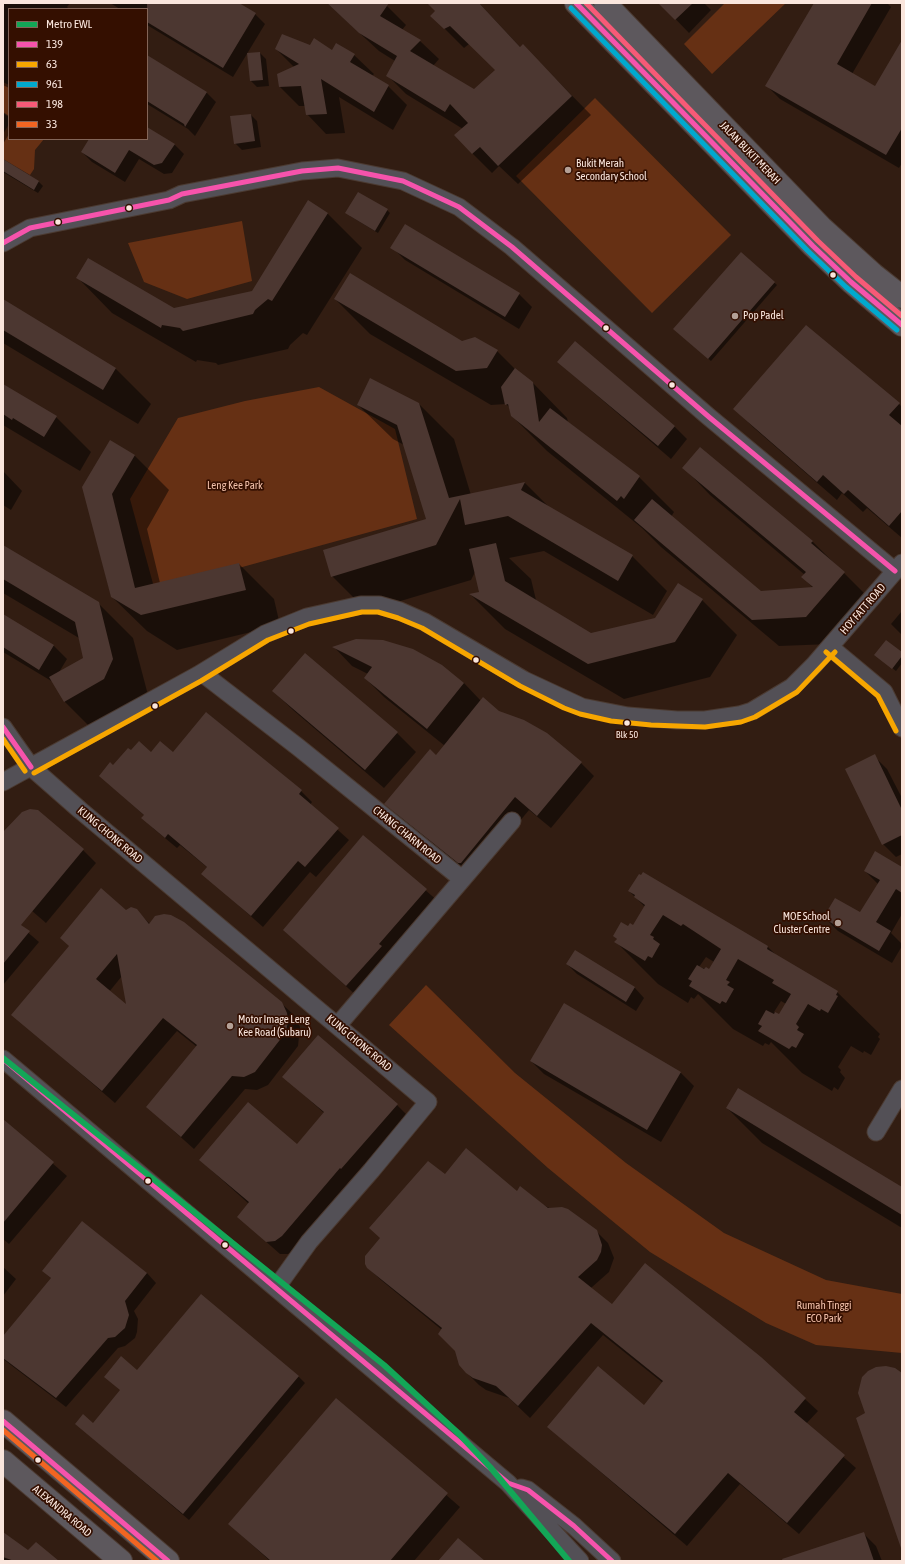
<!DOCTYPE html>
<style>
body{margin:0}
#map{position:relative;width:905px;height:1564px;overflow:hidden;background:#321d12;font-family:"Asap Condensed",sans-serif}
canvas{display:block}
.frame{position:absolute;inset:0;border:4px solid #fae6dd;pointer-events:none}
.legend{position:absolute;left:8px;top:8px;width:140px;height:132px;box-sizing:border-box;background:#340f00;border:1px solid #836558;margin:0;padding:5px 7px;list-style:none;font-size:12px;color:#fae6dd}
.legend li{display:flex;align-items:center;gap:8px;height:20px}
.legend b{width:20px;border:1px solid #836558}
</style>
<div id="map">
<canvas width="905" height="1564"></canvas>
<div class="frame"></div>
<ul class="legend">
<li><b style="height:5px;background:#13a657"></b>Metro EWL</li>
<li><b style="height:5px;background:#f653ac"></b>139</li>
<li><b style="height:5px;background:#f7a600"></b>63</li>
<li><b style="height:5px;background:#00a9ce"></b>961</li>
<li><b style="height:5px;background:#f75a77"></b>198</li>
<li><b style="height:5px;background:#f26522"></b>33</li>
</ul>
</div>
<script>
const g = document.querySelector('canvas').getContext('2d');
g.lineJoin = 'round';
function fill(path, color) { g.fillStyle = color; g.fill(path, 'evenodd'); }
const poly = rows => new Path2D(rows.map(r => 'M' + r).join(''));
function trace(path, color, width, dash) { g.strokeStyle = color; g.lineWidth = width; g.lineCap = dash ? 'butt' : 'round'; g.setLineDash(dash || []); g.stroke(path); }
function drawText(font, color, halo, rows, align = 'center') {
  g.font = font + ' "Asap Condensed",sans-serif'; g.lineWidth = 3.5; g.setLineDash([]); g.textBaseline = 'middle'; g.strokeStyle = halo; g.fillStyle = color; for (const [text, x, y, turn = 0] of rows) {
    g.save(); g.translate(x, y); g.rotate((+turn || 0) * Math.PI / 180); g.textAlign = isNaN(turn) ? turn : align; if (halo) g.strokeText(text, 0, 0); g.fillText(text, 0, 0); g.restore();
  }
}
fill(poly([
 [725,3,786,3,712,74,684,44],
 [3,82,9,85,9,116,3,112],
 [595,98,731,235,652,313,516,176],
 [9,124,9,139,44,139,35,150,34,169,30,175,3,159,3,134],
 [242,221,252,281,187,299,144,282,128,243],
 [319,387,395,429,417,519,155,591,130,499,178,418,245,401],
 [426,985,515,1073,626,1163,724,1233,826,1280,902,1294,902,1353,816,1345,766,1323,650,1252,548,1168,389,1025]
]), '#663014');
fill(poly([
 [3,3,70,3,67,7,69,9,9,9,9,88,3,85],
 [110,3,237,3,255,14,265,24,233,77,147,25,147,9,120,9],
 [327,3,381,3,387,6,406,25,402,30,420,41,439,59,433,66,474,90,496,70,469,44,464,48,432,16,437,11,429,3,479,3,521,48,542,65,591,115,518,184,499,166,492,173,473,154,456,135,463,129,406,94,387,75,395,61,379,51],
 [660,3,704,3,711,10,689,33],
 [815,3,887,3,891,7,852,74,876,87,902,42,902,163,899,168,780,99,767,86],
 [337,44,354,55,374,74,372,76,388,86,407,105,393,130,339,97,345,133,326,134,307,114,305,106,299,106,280,87,294,67,276,49,310,46,332,52],
 [260,53,266,59,269,86,257,87,251,81],
 [147,56,206,92,216,102,195,136,188,129,147,104],
 [3,113,9,117,9,134,3,144],
 [251,115,257,121,261,147,242,150,235,143,231,117],
 [147,128,174,144,184,154,172,173,164,174,139,159,125,182,92,162,82,152,90,139,147,139],
 [3,160,39,182,43,186,38,193,3,172],
 [387,210,390,213,378,233,350,216],
 [327,213,362,248,307,335,303,333,290,345,288,349,218,365,216,363,197,360,196,362,112,313,78,278,173,309,253,292],
 [392,247,519,294,532,307,519,329,405,260],
 [741,253,777,285,711,361,677,332],
 [335,299,462,342,497,351,518,372,532,382,567,418,568,422,639,477,674,512,671,517,761,592,813,588,803,577,805,575,710,495,684,468,812,541,871,600,832,644,779,646,661,547,642,528,547,451,512,416,510,408,506,404,491,405,370,334],
 [3,300,116,369,151,404,138,424,3,343],
 [558,362,674,426,687,439,671,459],
 [3,385,56,417,91,452,80,471,3,425],
 [419,404,454,439,471,495,525,483,549,507,632,556,667,591,653,615,544,551,509,558,531,579,536,600,591,634,656,619,679,584,702,600,737,635,710,677,624,699,505,629,471,595,480,592,475,572,471,580,367,611,332,576,427,520,404,445,393,439,358,405],
 [899,404,902,407,902,538,867,508,863,512,842,493,837,500,754,428,735,409],
 [134,455,169,490,147,529,160,583,239,564,274,599,280,625,177,650,147,631,111,596,83,487],
 [3,471,22,491,11,510,3,505],
 [3,546,98,603,133,638,148,695,100,737,65,702,53,682,3,652,3,615,54,646,67,659,58,674,84,658,79,638,3,593],
 [902,611,902,635,891,624],
 [334,647,464,683,481,701,581,763,594,776,551,828,529,810,474,876,472,876,399,816,386,804,436,756,445,746,384,697,365,678,368,674,352,666],
 [902,653,902,663,896,671,879,658],
 [273,691,397,733,416,752,384,788,293,710],
 [207,713,301,791,312,802,310,805,349,840,316,877,310,872,263,927,203,874,208,868,180,845,177,848,154,829,143,818,145,816,100,776,131,752,173,753],
 [874,756,887,769,902,798,902,854,896,857,883,844],
 [3,834,83,850,96,863,46,923,3,886],
 [363,836,439,902,359,998,284,930],
 [902,868,902,914,891,933,902,944,902,946,892,963,838,931,825,918,861,914,878,884,865,871],
 [629,891,768,947,777,956,837,992,880,1034,878,1037,880,1039,871,1055,864,1051,863,1053,851,1046,838,1067,841,1070,840,1072,845,1078,838,1090,834,1087,832,1091,802,1073,771,1042,769,1045,765,1043,763,1046,733,1029,698,994,694,999,691,997,688,1003,658,984,616,942,617,939,614,936,634,926,645,907],
 [706,957,714,962,710,970,699,967],
 [781,1001,786,1004,779,1015,774,1012],
 [136,910,150,924,281,1003,295,1016,300,1027,298,1046,268,1085,257,1090,245,1089,194,1149,147,1107,197,1047,177,1031,115,1103,13,1015,126,911],
 [122,976,127,1007,109,992],
 [3,911,39,942,3,985],
 [575,951,635,988,644,998,636,1011,577,974,567,964],
 [531,1061,681,1073,694,1086,661,1142,544,1074],
 [284,1077,397,1105,410,1118,295,1249,288,1254,280,1254,238,1217,249,1204,200,1160,297,1145,324,1113],
 [727,1108,902,1189,902,1228,762,1143],
 [3,1120,67,1176,9,1244,3,1239],
 [446,1176,517,1192,596,1231,608,1243,614,1258,609,1272,591,1288,612,1305,760,1358,818,1411,806,1424,856,1468,799,1534,740,1484,687,1546,548,1427,644,1406,663,1383,603,1335,530,1418,509,1398,486,1390,479,1385,466,1372,457,1351,442,1330,381,1280,368,1268],
 [3,1267,16,1279,3,1296],
 [43,1271,147,1273,156,1283,134,1311,138,1319,137,1332,135,1338,125,1346,118,1348,66,1407,3,1359,3,1337,52,1279],
 [138,1371,298,1376,305,1383,189,1520,76,1424,94,1424],
 [336,1399,460,1507,414,1561,270,1561,229,1524],
 [863,1533,876,1546,882,1561,780,1561],
 [3,1535,28,1551,57,1561,3,1561]
]), '#0007');
fill(poly([
 [147,3,239,3,256,13,223,68,147,22],
 [327,3,389,3,380,16,421,40,410,51,474,89,495,70,450,26,444,29,430,16,435,11,427,3,479,3,520,47,523,44,572,96,498,166,480,147,472,154,454,135,468,123,450,104,445,112,386,76,397,56,359,33],
 [658,3,693,3,675,20],
 [814,3,872,3,837,64,875,86,902,40,902,128,886,155,765,86],
 [282,34,310,45,314,38,332,50,336,43,355,54,350,62,389,85,374,112,321,79,327,114,306,115,301,86,279,87,277,74,299,64,275,49],
 [260,52,263,80,250,81,247,53],
 [147,55,207,92,185,127,184,124,147,101],
 [251,114,255,141,234,144,230,116],
 [147,127,175,144,162,163,154,165,129,150,115,173,81,152,89,139,147,139],
 [3,159,39,181,34,190,3,171],
 [358,192,388,209,375,231,345,213],
 [308,200,328,213,272,301,268,299,255,310,253,314,183,331,180,328,162,325,161,328,76,278,88,258,174,308,252,291],
 [405,224,520,293,505,317,390,248],
 [741,252,775,282,708,359,673,329],
 [350,273,462,341,475,337,498,350,487,368,456,371,334,299],
 [3,299,116,368,103,390,3,330],
 [806,325,900,403,889,415,902,426,902,511,889,526,848,490,844,494,823,475,817,482,733,409],
 [575,341,675,426,658,446,557,362],
 [515,368,533,382,539,422,550,408,640,476,624,499,621,496,617,501,511,416,508,404,505,405,501,387],
 [370,378,419,403,449,498,525,482,521,490,633,555,618,581,508,516,465,525,460,499,436,545,331,577,323,550,426,519,397,425,357,405],
 [3,384,57,416,44,437,13,418,12,420,3,414],
 [110,440,135,455,112,494,135,588,239,563,246,590,141,615,111,597,82,487],
 [700,447,813,541,811,543,845,572,806,617,752,620,634,520,652,499,761,591,813,587,801,577,806,572,682,468],
 [496,543,505,581,591,633,655,618,678,583,703,599,675,642,588,664,469,594,479,592,469,549],
 [3,545,99,602,113,659,104,679,64,702,49,677,83,658,75,622,3,579],
 [3,614,54,645,39,670,3,647],
 [356,639,383,640,413,649,442,665,464,683,427,729,364,678,372,667,332,647],
 [886,640,902,652,902,656,892,669,874,655],
 [305,653,398,732,365,770,272,691],
 [483,697,499,711,524,720,547,733,582,762,537,816,515,797,461,863,458,863,384,804,430,749,436,755],
 [206,712,302,790,299,794,339,828,305,867,298,861,251,916,201,874,207,867,168,834,165,838,141,818,144,815,99,776,110,762,113,765,128,748,131,750,139,741,151,752,160,741,173,752],
 [875,754,902,810,902,835,882,845,845,769],
 [30,809,38,810,84,849,21,925,30,931,3,964,3,832,22,812],
 [363,835,427,889,379,944,382,946,346,986,283,930],
 [875,851,902,867,902,893,896,889,876,922,891,931,879,951,823,918,835,898,860,912,880,880,864,871],
 [643,872,768,946,767,949,838,991,836,995,838,996,828,1013,821,1009,820,1011,808,1004,796,1024,799,1027,797,1030,804,1034,796,1048,792,1046,789,1049,758,1031,762,1026,758,1024,766,1010,774,1014,775,1012,779,1014,791,994,772,983,774,980,738,959,726,980,730,982,727,985,734,989,726,1003,722,1001,720,1004,689,986,692,981,688,979,697,965,704,969,706,967,709,969,721,949,683,924,681,926,663,915,650,935,654,937,653,939,660,944,652,958,648,956,645,961,614,942,617,939,613,936,621,922,628,926,630,923,633,925,645,905,634,897,635,895,628,891,639,874,641,875],
 [101,888,126,910,131,907,137,909,149,924,155,916,164,914,171,915,184,922,282,1002,287,1013,288,1021,286,1032,255,1072,244,1077,232,1076,181,1137,146,1107,197,1045,163,1018,102,1091,11,1015,69,946,60,938],
 [117,954,126,1004,96,979],
 [575,950,635,987,626,1002,566,964],
 [564,1003,681,1072,647,1130,530,1061],
 [318,1035,398,1104,341,1169,340,1168,282,1236,275,1241,266,1242,237,1217,249,1202,199,1160,248,1102,297,1144,324,1112,282,1077],
 [738,1088,902,1187,902,1215,726,1108],
 [3,1119,54,1162,3,1223],
 [466,1148,517,1191,520,1186,548,1208,562,1207,568,1209,597,1230,602,1245,601,1252,597,1260,578,1277,612,1304,645,1263,761,1357,806,1398,794,1412,845,1455,787,1523,728,1473,675,1534,547,1427,598,1366,644,1405,663,1381,591,1323,518,1406,496,1386,473,1378,466,1373,459,1365,455,1351,438,1334,442,1328,367,1268,365,1264,365,1256,380,1238,369,1228,428,1161,445,1174],
 [82,1221,147,1273,125,1301,129,1315,125,1328,115,1337,108,1338,56,1398,3,1358,3,1336,51,1278,42,1271],
 [201,1294,299,1376,183,1514,75,1424,83,1414,93,1423,120,1390,104,1377,121,1356,137,1370],
 [886,1366,895,1368,902,1373,902,1548,901,1548,856,1418,865,1413,858,1393,862,1377,868,1371,876,1367],
 [336,1398,448,1493,390,1561,271,1561,228,1524],
 [3,1532,28,1550,36,1542,59,1561,14,1561,3,1557],
 [864,1532,874,1561,783,1561,782,1559],
 [458,1538,485,1561,438,1561]
]), '#4c3731');
const minor = poly([
 [3,243,30,228,169,200,182,194,302,171,338,168,403,181,459,207,512,247,709,417,895,571],
 [830,647,884,692,902,728],
 [202,673,298,747,462,879],
 [3,727,31,767,80,810,428,1102,371,1171,309,1242,276,1288],
 [3,782,198,675,265,634,307,617,361,605,379,605,400,611,425,622,524,680,582,707,628,716,677,720,705,720,739,715,752,711,792,687,814,665,902,563],
 [338,1025,512,821],
 [3,1059,508,1483,580,1561],
 [876,1132,902,1089],
 [521,1488,528,1490,574,1526,612,1561]
]);
const major = poly([
 [576,3,813,246,851,282,902,325],
 [605,3,822,228,873,274,902,297],
 [3,1421,168,1561],
 [3,1461,121,1561]
]);
trace(minor, '#4b3a31', 19);
trace(major, '#4b3a31', 24);
trace(minor, '#535056', 17);
trace(major, '#5d585d', 22);
trace(poly([
 [576,3,813,246,851,282,902,325],
 [3,243,30,228,169,200,182,194,302,171,338,168,403,181,459,207,512,247,709,417,895,571],
 [3,727,31,767],
 [3,1059,508,1483,528,1490,574,1526,612,1561],
 [3,1421,168,1561]
]), '#f653ac', 5);
trace(poly([
 [826,652,878,696,896,731],
 [3,739,25,771],
 [34,773,201,681,268,640,309,624,362,612,378,612,398,618,422,628,520,686,564,708,580,714,611,721,651,725,705,727,741,722,755,717,797,692,835,652]
]), '#f7a600', 5);
trace(poly([
 [571,8,808,251,846,287,897,330]
]), '#00a9ce', 5);
trace(poly([
 [586,3,818,241,856,277,902,316]
]), '#f75a77', 5);
trace(poly([
 [3,1430,157,1561]
]), '#f26522', 5);
trace(poly([
 [3,1058,384,1365,459,1434,490,1467,569,1561]
]), '#13a657', 6);
for (const [x, y, r, color] of [
 [568,170,4,"#b4a096"],
 [129,208,3.5,"#fae6dd"],
 [58,222,3.5,"#fae6dd"],
 [833,275,3.5,"#fae6dd"],
 [735,316,4,"#b4a096"],
 [606,328,3.5,"#fae6dd"],
 [672,385,3.5,"#fae6dd"],
 [291,631,3.5,"#fae6dd"],
 [476,660,3.5,"#fae6dd"],
 [155,706,3.5,"#fae6dd"],
 [627,723,3.5,"#fae6dd"],
 [838,923,4,"#b4a096"],
 [230,1026,4,"#b4a096"],
 [148,1181,3.5,"#fae6dd"],
 [225,1245,3.5,"#fae6dd"],
 [38,1460,3.5,"#fae6dd"]
]) { const dot = new Path2D(); dot.arc(x, y, r, 0, 2 * Math.PI); g.fillStyle = color; g.fill(dot); trace(dot, '#340f00', 1.5); }
drawText('10px', '#fae6dd', '#340f00', [
 ["Blk 50",627,735]
]);
drawText('11px', '#fae6dd', '#340f00', [
 ["JALAN BUKIT MERAH",750,153,46],
 ["HOY FATT ROAD",863,609,-49],
 ["KUNG CHONG ROAD",110,835,40],
 ["CHANG CHARN ROAD",407,835,39],
 ["KUNG CHONG ROAD",359,1043,40],
 ["ALEXANDRA ROAD",62,1511,40]
]);
drawText('11px', '#fae6dd', '#340f00', [
 ["Bukit Merah",576,164],
 ["Secondary School",576,177],
 ["Pop Padel",743,316],
 ["MOE School",830,917,"right"],
 ["Cluster Centre",830,930,"right"],
 ["Motor Image Leng",238,1020],
 ["Kee Road (Subaru)",238,1033]
], 'left');
drawText('11px', '#f3c1aa', '#340f00', [
 ["Leng Kee Park",235,486],
 ["Rumah Tinggi",824,1306],
 ["ECO Park",824,1319]
]);
</script>
